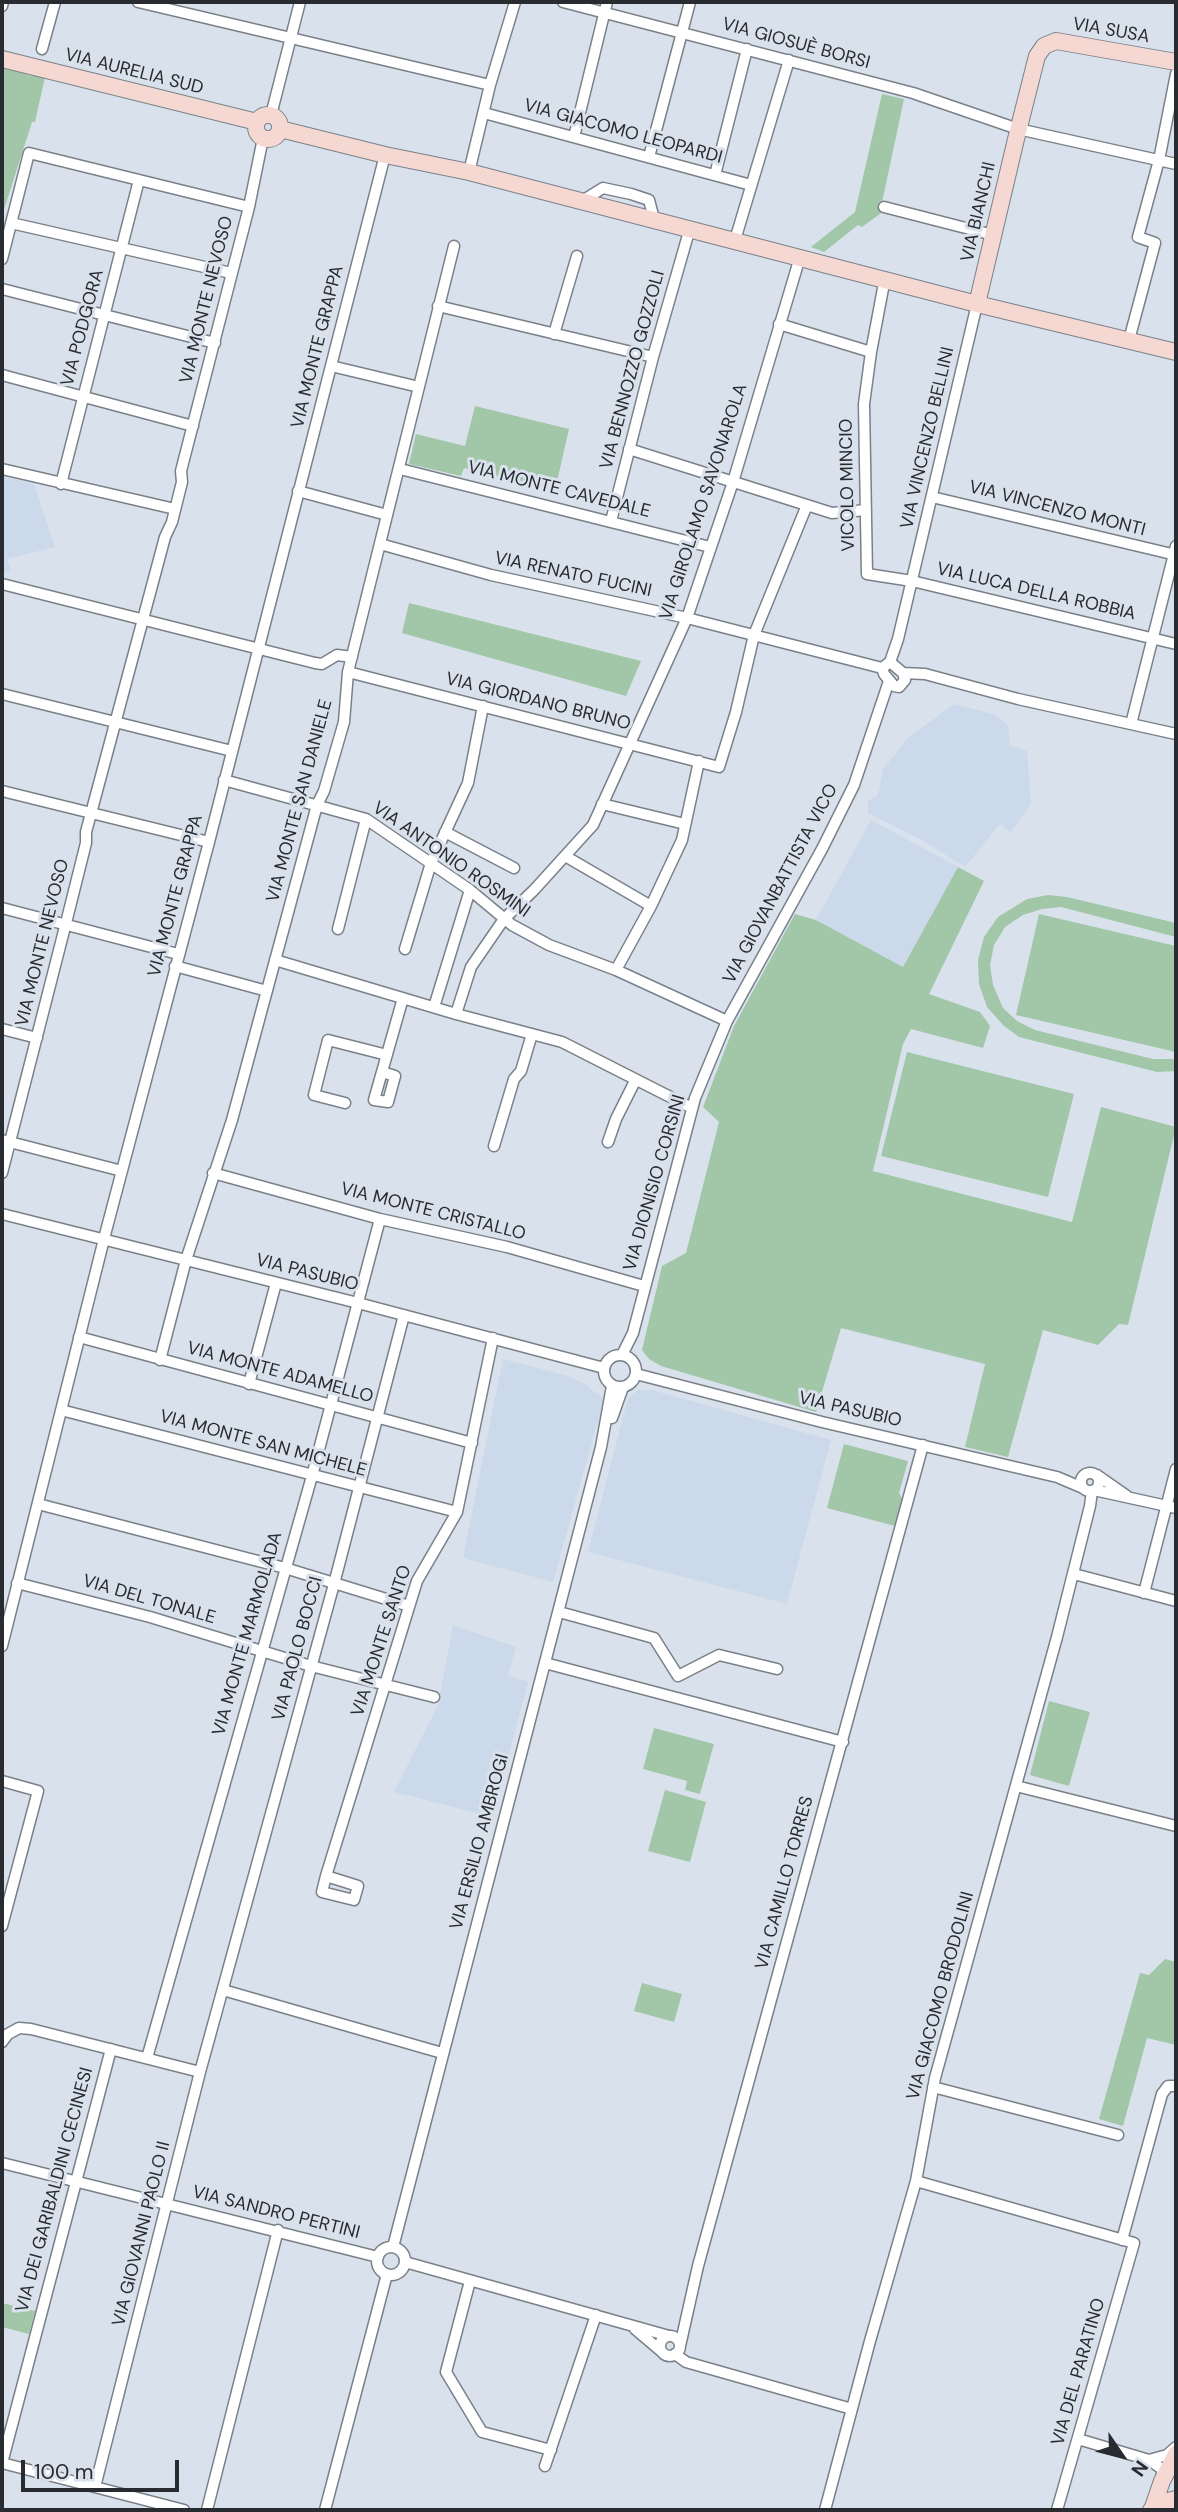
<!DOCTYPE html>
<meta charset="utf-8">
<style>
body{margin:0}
#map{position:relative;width:1178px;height:2512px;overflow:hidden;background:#d9e2ec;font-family:"DM Sans",sans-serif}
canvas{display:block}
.frame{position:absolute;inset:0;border:4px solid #282b2f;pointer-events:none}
.north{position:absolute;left:1087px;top:2421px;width:70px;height:70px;-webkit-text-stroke:5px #d9e2ec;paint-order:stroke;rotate:125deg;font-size:19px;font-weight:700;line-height:28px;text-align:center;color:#282b2f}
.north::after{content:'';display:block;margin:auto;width:24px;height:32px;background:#282b2f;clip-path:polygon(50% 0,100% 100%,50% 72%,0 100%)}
.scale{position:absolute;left:21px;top:2460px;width:158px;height:32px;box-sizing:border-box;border:4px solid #282b2f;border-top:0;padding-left:9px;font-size:21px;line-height:24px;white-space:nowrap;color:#282b2f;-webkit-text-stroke:5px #d9e2ec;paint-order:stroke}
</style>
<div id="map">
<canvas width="1178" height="2512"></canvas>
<div class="frame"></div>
<div class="north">N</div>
<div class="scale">100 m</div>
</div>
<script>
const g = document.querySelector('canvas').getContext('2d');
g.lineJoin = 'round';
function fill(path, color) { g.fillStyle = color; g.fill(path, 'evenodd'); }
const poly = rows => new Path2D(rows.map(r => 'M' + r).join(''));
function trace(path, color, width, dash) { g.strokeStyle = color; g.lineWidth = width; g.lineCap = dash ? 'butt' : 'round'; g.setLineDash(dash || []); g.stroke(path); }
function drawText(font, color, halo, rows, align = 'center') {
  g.font = font + ' "DM Sans",sans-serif'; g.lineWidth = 6; g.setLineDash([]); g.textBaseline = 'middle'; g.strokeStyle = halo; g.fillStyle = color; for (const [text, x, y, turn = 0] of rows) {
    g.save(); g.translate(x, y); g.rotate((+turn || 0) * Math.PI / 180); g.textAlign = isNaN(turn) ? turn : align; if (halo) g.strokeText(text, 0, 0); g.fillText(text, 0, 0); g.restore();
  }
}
fill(poly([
 [2,476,34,484,55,547,6,559,11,570,2,574],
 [954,704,993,714,1008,725,1010,745,1027,751,1031,804,1011,832,1000,824,965,867,920,839,868,813,868,801,878,795,883,769,909,737],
 [871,820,958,867,903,967,816,920],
 [503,1359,565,1375,583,1383,604,1399,553,1582,463,1558],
 [638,1390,652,1390,831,1440,787,1604,588,1552,625,1409,629,1397],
 [453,1625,516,1647,508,1675,528,1682,493,1817,394,1792,438,1705]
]), '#ccd9ea');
fill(poly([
 [2,68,23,70,27,72,27,75,45,77,35,122,32,122,2,216],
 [882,94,904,99,883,198,879,208,884,211,862,227,858,225,824,252,811,247,855,212],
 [475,406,569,429,555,490,464,468,461,476,409,464,416,434,465,446],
 [409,603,641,661,626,696,402,633],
 [958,867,984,881,929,994,980,1012,990,1026,983,1048,911,1029,903,1044,873,1171,1072,1222,1101,1107,1176,1127,1128,1325,1119,1324,1098,1345,1043,1330,1008,1457,965,1447,985,1364,841,1328,816,1412,661,1366,649,1359,642,1350,662,1266,686,1253,719,1122,703,1107,734,1026,795,914,816,920,903,967],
 [1048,895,1067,897,1176,923,1176,937,1061,907,1042,909,1023,915,1005,927,994,945,990,965,993,985,1003,1008,1017,1021,1035,1030,1153,1059,1176,1059,1176,1071,1157,1072,1019,1037,1003,1025,987,1007,979,984,978,960,984,937,998,917,1027,899],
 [1039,914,1176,946,1176,1052,1016,1015],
 [907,1052,1074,1094,1048,1197,881,1156],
 [844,1444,908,1461,899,1493,902,1499,895,1526,827,1508],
 [1049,1701,1090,1712,1069,1786,1030,1775],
 [654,1728,714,1744,700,1794,685,1790,687,1781,643,1769],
 [665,1790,706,1802,690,1862,648,1851],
 [1165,1959,1176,1962,1176,2045,1147,2038,1123,2126,1099,2119,1140,1973,1149,1975],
 [642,1983,682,1994,674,2022,634,2011],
 [2,2303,35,2311,29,2334,2,2327]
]), '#a2c6a8');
const street = poly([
 [138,2,490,85],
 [563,2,913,93,1018,129,1176,164],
 [2,6,3,2],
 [42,49,55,2],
 [484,113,751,185],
 [271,115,300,2],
 [574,137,607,2],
 [649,157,690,2],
 [469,172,490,85,515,2],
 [715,175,747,49],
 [582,201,603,188,631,194,649,200,654,219],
 [884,207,993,235],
 [11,223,231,273],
 [735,240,789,60],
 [2,259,29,153,249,207],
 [885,278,871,352,864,404,867,574,912,581,1176,644],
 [2,289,215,343],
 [438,306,653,357],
 [779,324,871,352],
 [554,334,577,256],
 [1129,340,1155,243,1138,237,1159,160,1176,74],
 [331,366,419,387],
 [2,375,193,426],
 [629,449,832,513,866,510],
 [2,469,175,509],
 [400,469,710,547],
 [61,484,139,180],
 [298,491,387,515],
 [932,497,1176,555],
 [611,521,653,357,690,228],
 [380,544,491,575,687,618,882,668],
 [2,584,315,663,322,664,337,655,352,657],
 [890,662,898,639,977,304],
 [890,662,903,673,905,680,899,687,894,686,884,674,882,668,890,662],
 [348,672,719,767,736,712,754,635,807,505],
 [903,673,925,674,1018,699,1176,734],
 [2,694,232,751],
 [1131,724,1176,546],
 [224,780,366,819,470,890,512,925,549,945,616,970,727,1021],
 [2,791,209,842],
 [602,804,685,824],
 [445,832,514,868],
 [565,856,651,906],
 [2,908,178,954],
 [338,929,366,819],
 [405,949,431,863,468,783,483,706],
 [275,960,456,1014,562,1042,692,1108],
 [175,966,267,991],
 [616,970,651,906,682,840,699,761],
 [434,1007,470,890],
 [456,1014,471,967,504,919,534,890,593,825,687,618,733,482,800,257],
 [2,1029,37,1038],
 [382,1072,395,1076,388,1102,374,1100,403,998],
 [345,1103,314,1095,328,1040,387,1055],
 [2,1140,122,1171],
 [608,1142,616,1119,635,1081],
 [494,1146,514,1079,521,1071,532,1034],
 [2,1173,68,915,86,843,86,832,165,537,172,522,182,482,181,471,249,207,263,138],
 [213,1173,380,1219,507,1247,644,1286],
 [2,1214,358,1303,604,1368],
 [79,1337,472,1443],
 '604 1371a16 16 0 1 1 32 0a16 16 0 1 1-32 0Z',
 [622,1355,633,1333,695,1098,727,1021,822,849,854,785,889,681],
 [160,1360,186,1260,232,1120,317,805,324,791,344,722,348,672,454,246],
 [636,1374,822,1422,1057,1477,1083,1488],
 [249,1384,276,1283],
 [61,1410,457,1512],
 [612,1418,623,1387],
 '1081 1482a9 9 0 1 1 18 0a9 9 0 1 1-18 0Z',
 [1097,1475,1127,1496],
 [1094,1490,1176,1508],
 [38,1504,285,1568,409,1606],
 [1074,1574,1176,1601],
 [17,1583,150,1617,311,1666,434,1697],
 [1144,1593,1176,1469],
 [559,1612,654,1638,678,1676,719,1655,777,1669],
 [2,1646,106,1231,209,842,385,155],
 [545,1663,843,1742],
 [2,1781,38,1791,2,1926],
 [1016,1786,1176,1826],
 [326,1876,358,1886,354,1900,322,1892,326,1876,417,1581,457,1512,493,1338],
 [223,1990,442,2053],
 [2,2042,8,2034,19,2028,31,2029,200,2072],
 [147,2058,312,1476,380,1219],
 [933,2087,1118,2135],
 [2,2163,378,2257],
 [916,2181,1134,2243,1057,2510],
 [1122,2240,1162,2094,1168,2086,1176,2086],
 [393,2247,601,1447,612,1386],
 '377 2261a14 14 0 1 1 28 0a14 14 0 1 1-28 0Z',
 [405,2262,669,2336],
 [470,2281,446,2372,482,2432,551,2450],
 [635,2329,661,2351],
 '660 2346a10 10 0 1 1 20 0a10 10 0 1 1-20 0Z',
 [680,2346,698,2266,923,1445],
 [675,2354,686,2362,852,2409],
 [1078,2439,1149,2460,1162,2469,1162,2481],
 [1149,2460,1167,2455,1176,2447],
 [2,2463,111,2049],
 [2,2463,184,2510],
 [545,2466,596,2315],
 [95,2487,200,2072,334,1584,404,1315],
 [207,2510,278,2230],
 [325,2510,387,2274],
 [825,2510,870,2341,916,2181,935,2078,1057,1637,1090,1506,1092,1491]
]);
const secondary = poly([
 [2,59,257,122],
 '256 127a12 12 0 1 1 24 0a12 12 0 1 1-24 0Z',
 [280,129,385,155,469,172,977,304,1176,352],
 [977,304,1016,139,1037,56,1044,46,1056,41,1176,62],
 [1151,2510,1168,2501,1176,2499],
 [1152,2510,1162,2481,1176,2454]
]);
trace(street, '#798089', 13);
trace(secondary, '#798089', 18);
trace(street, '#fff', 10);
trace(secondary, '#f6d8d3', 16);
drawText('18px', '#282b2f', '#d9e2ec', [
 ["VIA SUSA",1111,31,10],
 ["VIA GIOSUÈ BORSI",796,44,15],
 ["VIA AURELIA SUD",134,72,14],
 ["VIA GIACOMO LEOPARDI",623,132,15],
 ["VIA BIANCHI",979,212,-77],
 ["VIA MONTE NEVOSO",207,300,-76],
 ["VIA PODGORA",83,328,-75],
 ["VIA MONTE GRAPPA",318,347,-76],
 ["VIA BENNOZZO GOZZOLI",633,370,-75],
 ["VIA VINCENZO BELLINI",928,438,-77],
 ["VICOLO MINCIO",848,485,-91],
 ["VIA MONTE CAVEDALE",559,490,14],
 ["VIA GIROLAMO SAVONAROLA",704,502,-72],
 ["VIA VINCENZO MONTI",1057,509,14],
 ["VIA RENATO FUCINI",573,575,12],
 ["VIA LUCA DELLA ROBBIA",1036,592,13],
 ["VIA GIORDANO BRUNO",538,702,14],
 ["VIA MONTE SAN DANIELE",300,801,-75],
 ["VIA ANTONIO ROSMINI",451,860,35],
 ["VIA GIOVANBATTISTA VICO",781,884,-62],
 ["VIA MONTE GRAPPA",176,896,-75],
 ["VIA MONTE NEVOSO",43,943,-76],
 ["VIA DIONISIO CORSINI",655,1183,-74],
 ["VIA MONTE CRISTALLO",433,1212,14],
 ["VIA PASUBIO",307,1273,14],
 ["VIA MONTE ADAMELLO",280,1373,15],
 ["VIA PASUBIO",850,1410,13],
 ["VIA MONTE SAN MICHELE",263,1444,15],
 ["VIA DEL TONALE",149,1600,16],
 ["VIA MONTE MARMOLADA",248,1634,-74],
 ["VIA MONTE SANTO",382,1641,-72],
 ["VIA PAOLO BOCCI",298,1649,-75],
 ["VIA ERSILIO AMBROGI",480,1842,-75],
 ["VIA CAMILLO TORRES",785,1883,-75],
 ["VIA GIACOMO BRODOLINI",941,1996,-75],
 ["VIA DEI GARIBALDINI CECINESI",55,2190,-75],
 ["VIA SANDRO PERTINI",276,2213,14],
 ["VIA GIOVANNI PAOLO II",142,2234,-76],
 ["VIA DEL PARATINO",1079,2372,-74]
]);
</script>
